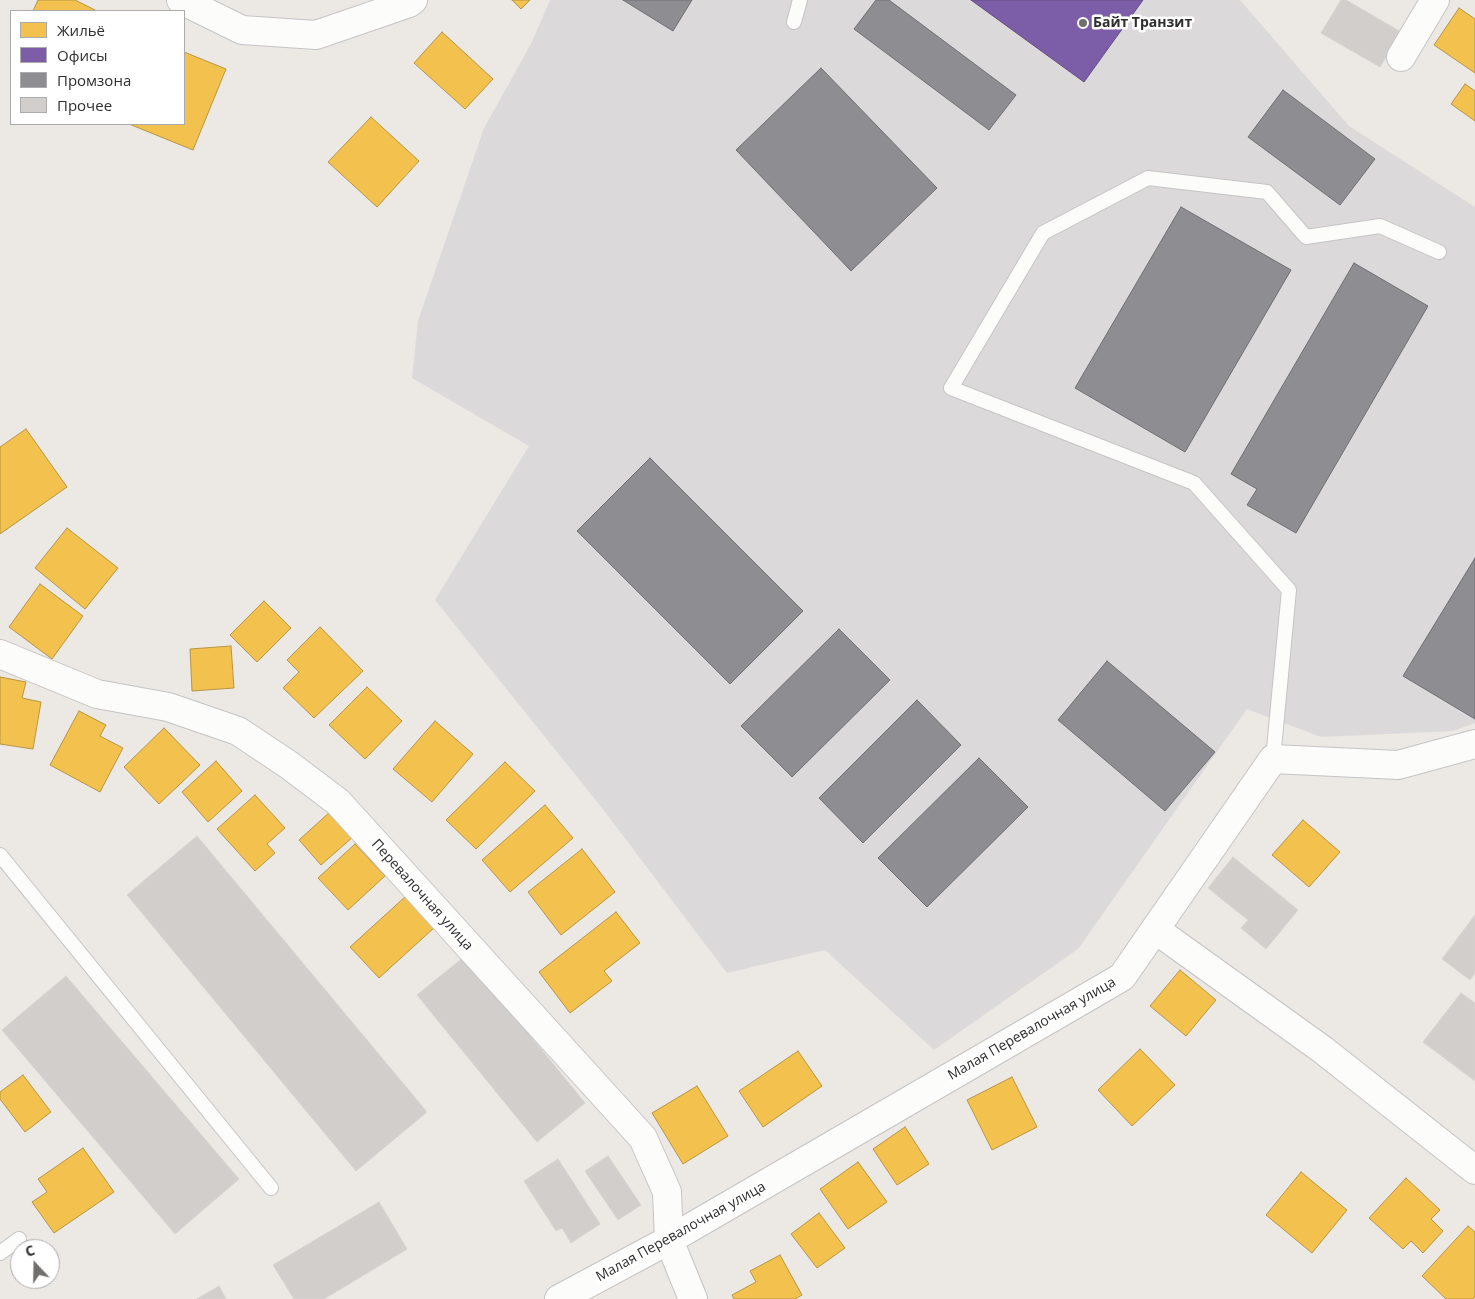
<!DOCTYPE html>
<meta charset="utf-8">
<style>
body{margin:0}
#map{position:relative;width:1475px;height:1299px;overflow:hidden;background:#ece8e4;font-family:"Open Sans",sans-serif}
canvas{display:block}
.legend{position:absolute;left:10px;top:10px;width:175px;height:115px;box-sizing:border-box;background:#fff;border:1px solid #ababab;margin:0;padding:6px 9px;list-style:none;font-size:15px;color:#2e2e2e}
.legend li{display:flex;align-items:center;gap:10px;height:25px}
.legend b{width:25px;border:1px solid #ababab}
.north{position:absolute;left:10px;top:1239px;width:50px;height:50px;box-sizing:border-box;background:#fff;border:1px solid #ababab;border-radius:50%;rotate:339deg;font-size:14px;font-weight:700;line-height:20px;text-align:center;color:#2e2e2e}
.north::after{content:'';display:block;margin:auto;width:18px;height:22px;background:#706f6e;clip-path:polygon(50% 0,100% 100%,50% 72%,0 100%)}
</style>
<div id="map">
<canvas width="1475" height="1299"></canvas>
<ul class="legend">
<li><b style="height:14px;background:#f2c14e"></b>Жильё</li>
<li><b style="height:14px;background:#7b5ea7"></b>Офисы</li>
<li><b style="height:14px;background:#8d8d92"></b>Промзона</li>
<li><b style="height:14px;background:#d1cecb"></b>Прочее</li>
</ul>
<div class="north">С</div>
</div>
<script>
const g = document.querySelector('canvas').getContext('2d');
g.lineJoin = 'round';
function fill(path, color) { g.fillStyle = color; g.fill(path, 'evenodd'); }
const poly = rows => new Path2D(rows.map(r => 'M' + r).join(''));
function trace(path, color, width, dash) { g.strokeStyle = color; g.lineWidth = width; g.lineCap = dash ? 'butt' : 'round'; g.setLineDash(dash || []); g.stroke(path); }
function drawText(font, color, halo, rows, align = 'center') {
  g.font = font + ' "Open Sans",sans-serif'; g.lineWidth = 5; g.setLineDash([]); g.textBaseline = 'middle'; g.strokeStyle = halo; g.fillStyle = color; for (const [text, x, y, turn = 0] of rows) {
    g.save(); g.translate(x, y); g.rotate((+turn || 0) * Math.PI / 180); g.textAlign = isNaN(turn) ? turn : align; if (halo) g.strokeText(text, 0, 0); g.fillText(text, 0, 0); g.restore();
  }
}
fill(poly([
 [550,0,1240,0,1349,126,1475,207,1475,723,1453,731,1321,737,1247,709,1078,949,934,1050,825,950,727,973,602,808,435,600,529,446,412,378,418,321,484,128,531,44]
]), '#dcd9db');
const homes = poly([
 [38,0,75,0,97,11,33,11,38,0],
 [512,0,530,0,521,9,512,0],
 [1459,8,1475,19,1475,73,1434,45,1459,8],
 [442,32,493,79,465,109,414,63,442,32],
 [184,52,226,69,193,150,129,124,184,124,184,52],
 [1465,84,1475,91,1475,121,1451,104,1465,84],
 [371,117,419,161,377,207,328,162,371,117],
 [26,429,67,487,0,534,0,447,26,429],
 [67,528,118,568,85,609,35,568,67,528],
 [40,584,83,616,52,659,9,627,40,584],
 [264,601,291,628,257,662,230,635,264,601],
 [320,627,363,671,314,718,283,688,299,672,287,660,320,627],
 [231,646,234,688,192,691,190,649,231,646],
 [0,677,26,682,22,698,41,702,33,749,0,744,0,677],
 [367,687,402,721,365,759,329,725,367,687],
 [79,711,106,725,100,736,123,748,100,792,50,765,79,711],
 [435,721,473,754,432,802,393,769,435,721],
 [164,728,200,765,159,804,124,767,164,728],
 [216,761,242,791,208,822,182,792,216,761],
 [505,762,535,791,476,849,446,820,505,762],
 [255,795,285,828,267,844,275,853,255,871,217,829,255,795],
 [545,805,573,838,510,892,482,860,545,805],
 [331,811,354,836,321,865,299,840,331,811],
 [1303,820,1340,852,1309,887,1272,855,1303,820],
 [355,844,385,876,348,910,318,878,355,844],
 [582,849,615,892,561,935,528,892,582,849],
 [406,896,435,927,379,978,350,947,406,896],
 [616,912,640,943,604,971,612,981,570,1013,539,972,616,912],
 [1180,970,1216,1000,1186,1036,1150,1006,1180,970],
 [1140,1049,1175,1085,1132,1126,1098,1090,1140,1049],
 [798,1051,822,1086,763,1127,739,1091,798,1051],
 [23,1075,51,1112,25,1132,0,1099,0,1092,23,1075],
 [1012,1077,1037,1127,992,1150,967,1100,1012,1077],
 [697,1086,728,1136,683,1164,652,1113,697,1086],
 [905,1127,929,1164,897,1185,873,1149,905,1127],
 [83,1148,114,1192,54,1233,32,1202,47,1192,38,1179,83,1148],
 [858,1162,887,1202,848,1229,820,1189,858,1162],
 [1301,1172,1347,1210,1312,1253,1266,1215,1301,1172],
 [1406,1178,1440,1210,1431,1219,1443,1231,1423,1253,1411,1241,1403,1249,1369,1218,1406,1178],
 [819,1213,845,1248,817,1268,791,1234,819,1213],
 [1468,1226,1475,1232,1475,1297,1473,1299,1446,1299,1422,1276,1468,1226],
 [780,1255,802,1295,795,1299,734,1299,732,1295,756,1282,750,1271,780,1255]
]);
fill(homes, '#f2c14e');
trace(homes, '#b79544', 1);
const offices = poly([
 [971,0,1143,0,1084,82,971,0]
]);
fill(offices, '#7b5ea7');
trace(offices, '#645083', 1);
const industry = poly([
 [623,0,692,0,673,31,623,0],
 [876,0,889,0,1016,95,989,130,854,29,876,0],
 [821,68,937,188,851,271,736,150,821,68],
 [1283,90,1375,159,1340,205,1248,137,1283,90],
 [1181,207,1291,270,1185,452,1075,388,1181,207],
 [1354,263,1428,306,1296,533,1247,505,1257,489,1231,474,1354,263],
 [650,458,803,611,730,684,577,531,650,458],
 [1475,558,1475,719,1403,676,1475,558],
 [839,629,890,680,792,777,741,726,839,629],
 [1107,661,1215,752,1165,811,1058,720,1107,661],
 [917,700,961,745,863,843,819,798,917,700],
 [979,758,1028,807,927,907,878,858,979,758]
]);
fill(industry, '#8d8d92');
trace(industry, '#707074', 1);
const building = poly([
 [1341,0,1346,0,1401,32,1380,67,1321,33,1341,0],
 [197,836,427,1112,356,1171,127,895,197,836],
 [1233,857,1298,910,1266,949,1241,928,1248,920,1208,888,1233,857],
 [1475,915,1475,973,1470,980,1442,959,1475,915],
 [465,956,585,1103,537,1142,417,995,465,956],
 [66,976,239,1179,175,1234,2,1030,66,976],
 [1461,993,1475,1003,1475,1081,1423,1042,1461,993],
 [608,1156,641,1205,618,1220,585,1171,608,1156],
 [558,1159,600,1224,571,1243,562,1228,556,1231,524,1181,558,1159],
 [379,1202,407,1249,324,1299,294,1299,273,1265,379,1202],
 [219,1286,226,1299,197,1299,219,1286]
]);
fill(building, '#d1cecb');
trace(building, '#d7d4d0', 1);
const service = poly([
 [794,22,800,0],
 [1273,759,1289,590,1194,483,951,388,1043,233,1148,178,1267,192,1306,237,1380,226,1439,252],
 [0,855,271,1188],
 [0,1253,19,1239]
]);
const minor = poly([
 [181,0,242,30,316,35,409,3,413,0],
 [1401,57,1435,0],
 [0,654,97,694,168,707,238,731,289,765,338,802,643,1138,667,1192,669,1240,693,1299],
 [1156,930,1323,1050,1475,1170],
 [559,1299,669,1240,1122,977,1273,759,1398,765,1475,744]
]);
trace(service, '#c5c4c5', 16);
trace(minor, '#c5c4c5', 30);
trace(service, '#fcfcfb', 14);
trace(minor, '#fcfcfb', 28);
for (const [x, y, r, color] of [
 [1083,23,5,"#706f6e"]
]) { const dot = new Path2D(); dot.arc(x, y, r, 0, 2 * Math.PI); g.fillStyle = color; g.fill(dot); trace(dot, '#fff', 2); }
drawText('bold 14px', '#2e2e2e', '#fff', [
 ["Байт Транзит",1093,23]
], 'left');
drawText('14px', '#2e2e2e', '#fff', [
 ["Перевалочная улица",422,895,48],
 ["Малая Перевалочная улица",1032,1029,-30],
 ["Малая Перевалочная улица",681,1232,-29]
]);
</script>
